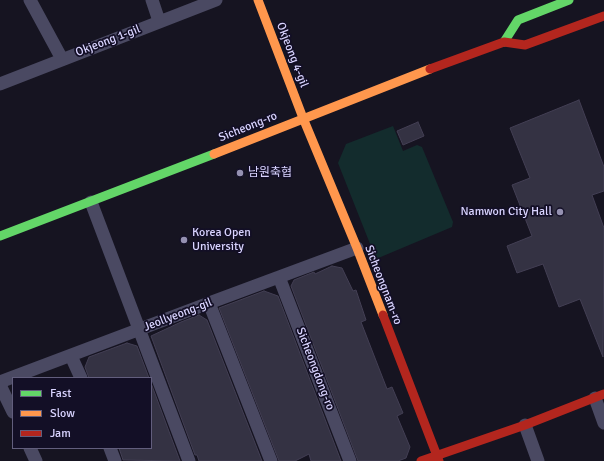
<!DOCTYPE html>
<meta charset="utf-8">
<style>
body{margin:0}
#map{position:relative;width:604px;height:461px;overflow:hidden;background:#161421;font-family:Signika,sans-serif}
canvas{display:block}
.legend{position:absolute;left:12px;top:377px;width:140px;height:72px;box-sizing:border-box;background:#130f26;border:1px solid #625e7d;margin:0;padding:5px 7px;list-style:none;font-size:12px;color:#d9d4ff}
.legend li{display:flex;align-items:center;gap:8px;height:20px}
.legend b{width:20px;border:1px solid #625e7d}
</style>
<div id="map">
<canvas width="604" height="461"></canvas>
<ul class="legend">
<li><b style="height:5px;background:#63d668"></b>Fast</li>
<li><b style="height:5px;background:#ff974d"></b>Slow</li>
<li><b style="height:5px;background:#b3261e"></b>Jam</li>
</ul>
</div>
<script>
const g = document.querySelector('canvas').getContext('2d');
g.lineJoin = 'round';
function fill(path, color) { g.fillStyle = color; g.fill(path, 'evenodd'); }
const poly = rows => new Path2D(rows.map(r => 'M' + r).join(''));
function trace(path, color, width, dash) { g.strokeStyle = color; g.lineWidth = width; g.lineCap = dash ? 'butt' : 'round'; g.setLineDash(dash || []); g.stroke(path); }
function drawText(font, color, halo, rows, align = 'center') {
  g.font = font + ' Signika,"Noto Sans KR",sans-serif'; g.lineWidth = 3.5; g.setLineDash([]); g.textBaseline = 'middle'; g.strokeStyle = halo; g.fillStyle = color; for (const [text, x, y, turn = 0] of rows) {
    g.save(); g.translate(x, y); g.rotate((+turn || 0) * Math.PI / 180); g.textAlign = isNaN(turn) ? turn : align; if (halo) g.strokeText(text, 0, 0); g.fillText(text, 0, 0); g.restore();
  }
}
fill(poly([
 [393,126,403,151,417,145,422,147,453,222,452,227,376,259,338,163,346,144]
]), '#132c2d');
const building = poly([
 [579,100,604,167,604,191,592,195,604,228,603,357,580,299,559,307,543,264,517,273,507,246,532,236,512,185,530,178,510,128,579,100],
 [418,122,424,136,403,145,397,131,418,122],
 [332,266,342,268,353,291,356,290,366,320,361,322,387,389,392,387,403,413,397,416,410,447,406,458,398,461,358,461,291,286,294,280,314,272,315,274,332,266],
 [264,291,278,296,341,461,311,461,309,454,295,461,279,461,219,308,264,291],
 [199,315,207,320,262,461,199,461,197,455,195,455,151,336,181,322,199,315],
 [127,343,137,346,149,378,89,378,85,367,89,357,127,343],
 [151,383,180,461,123,460,119,448,151,448,151,383]
]);
fill(building, '#343243');
trace(building, '#433f54', 1);
trace(poly([
 [30,0,62,59],
 [152,0,159,21],
 [0,84,216,0],
 [91,202,189,461],
 [279,277,350,461],
 [209,303,271,461],
 [71,356,81,378],
 [0,382,209,303,357,248],
 [0,385,13,412],
 [595,398,604,423],
 [525,425,538,461],
 [30,448,36,461],
 [110,448,115,461]
]), '#4a4962', 13);
trace(poly([
 [504,42,518,20,569,0],
 [0,236,214,154]
]), '#63d668', 9);
trace(poly([
 [258,0,303,118,357,248,383,315],
 [214,154,430,69]
]), '#ff974d', 9);
trace(poly([
 [430,69,504,42,525,45,604,16],
 [383,315,439,461],
 [421,461,525,425,604,394]
]), '#b3261e', 9);
for (const [x, y, r, color] of [
 [240,173,4,"#9591b1"],
 [560,212,4,"#9591b1"],
 [184,240,4,"#9591b1"]
]) { const dot = new Path2D(); dot.arc(x, y, r, 0, 2 * Math.PI); g.fillStyle = color; g.fill(dot); trace(dot, '#130f26', 1.5); }
drawText('12px', '#d9d4ff', '#130f26', [
 ["Okjeong 1-gil",108,41,-21],
 ["Okjeong 4-gil",292,55,69],
 ["Sicheong-ro",248,127,-22],
 ["Sicheongnam-ro",383,285,69],
 ["Jeollyeong-gil",178,315,-21],
 ["Sicheongdong-ro",315,369,69]
]);
drawText('12px', '#d9d4ff', '#130f26', [
 ["남원축협",248,173],
 ["Namwon City Hall",552,212,"right"],
 ["Korea Open",192,233],
 ["University",192,247]
], 'left');
</script>
